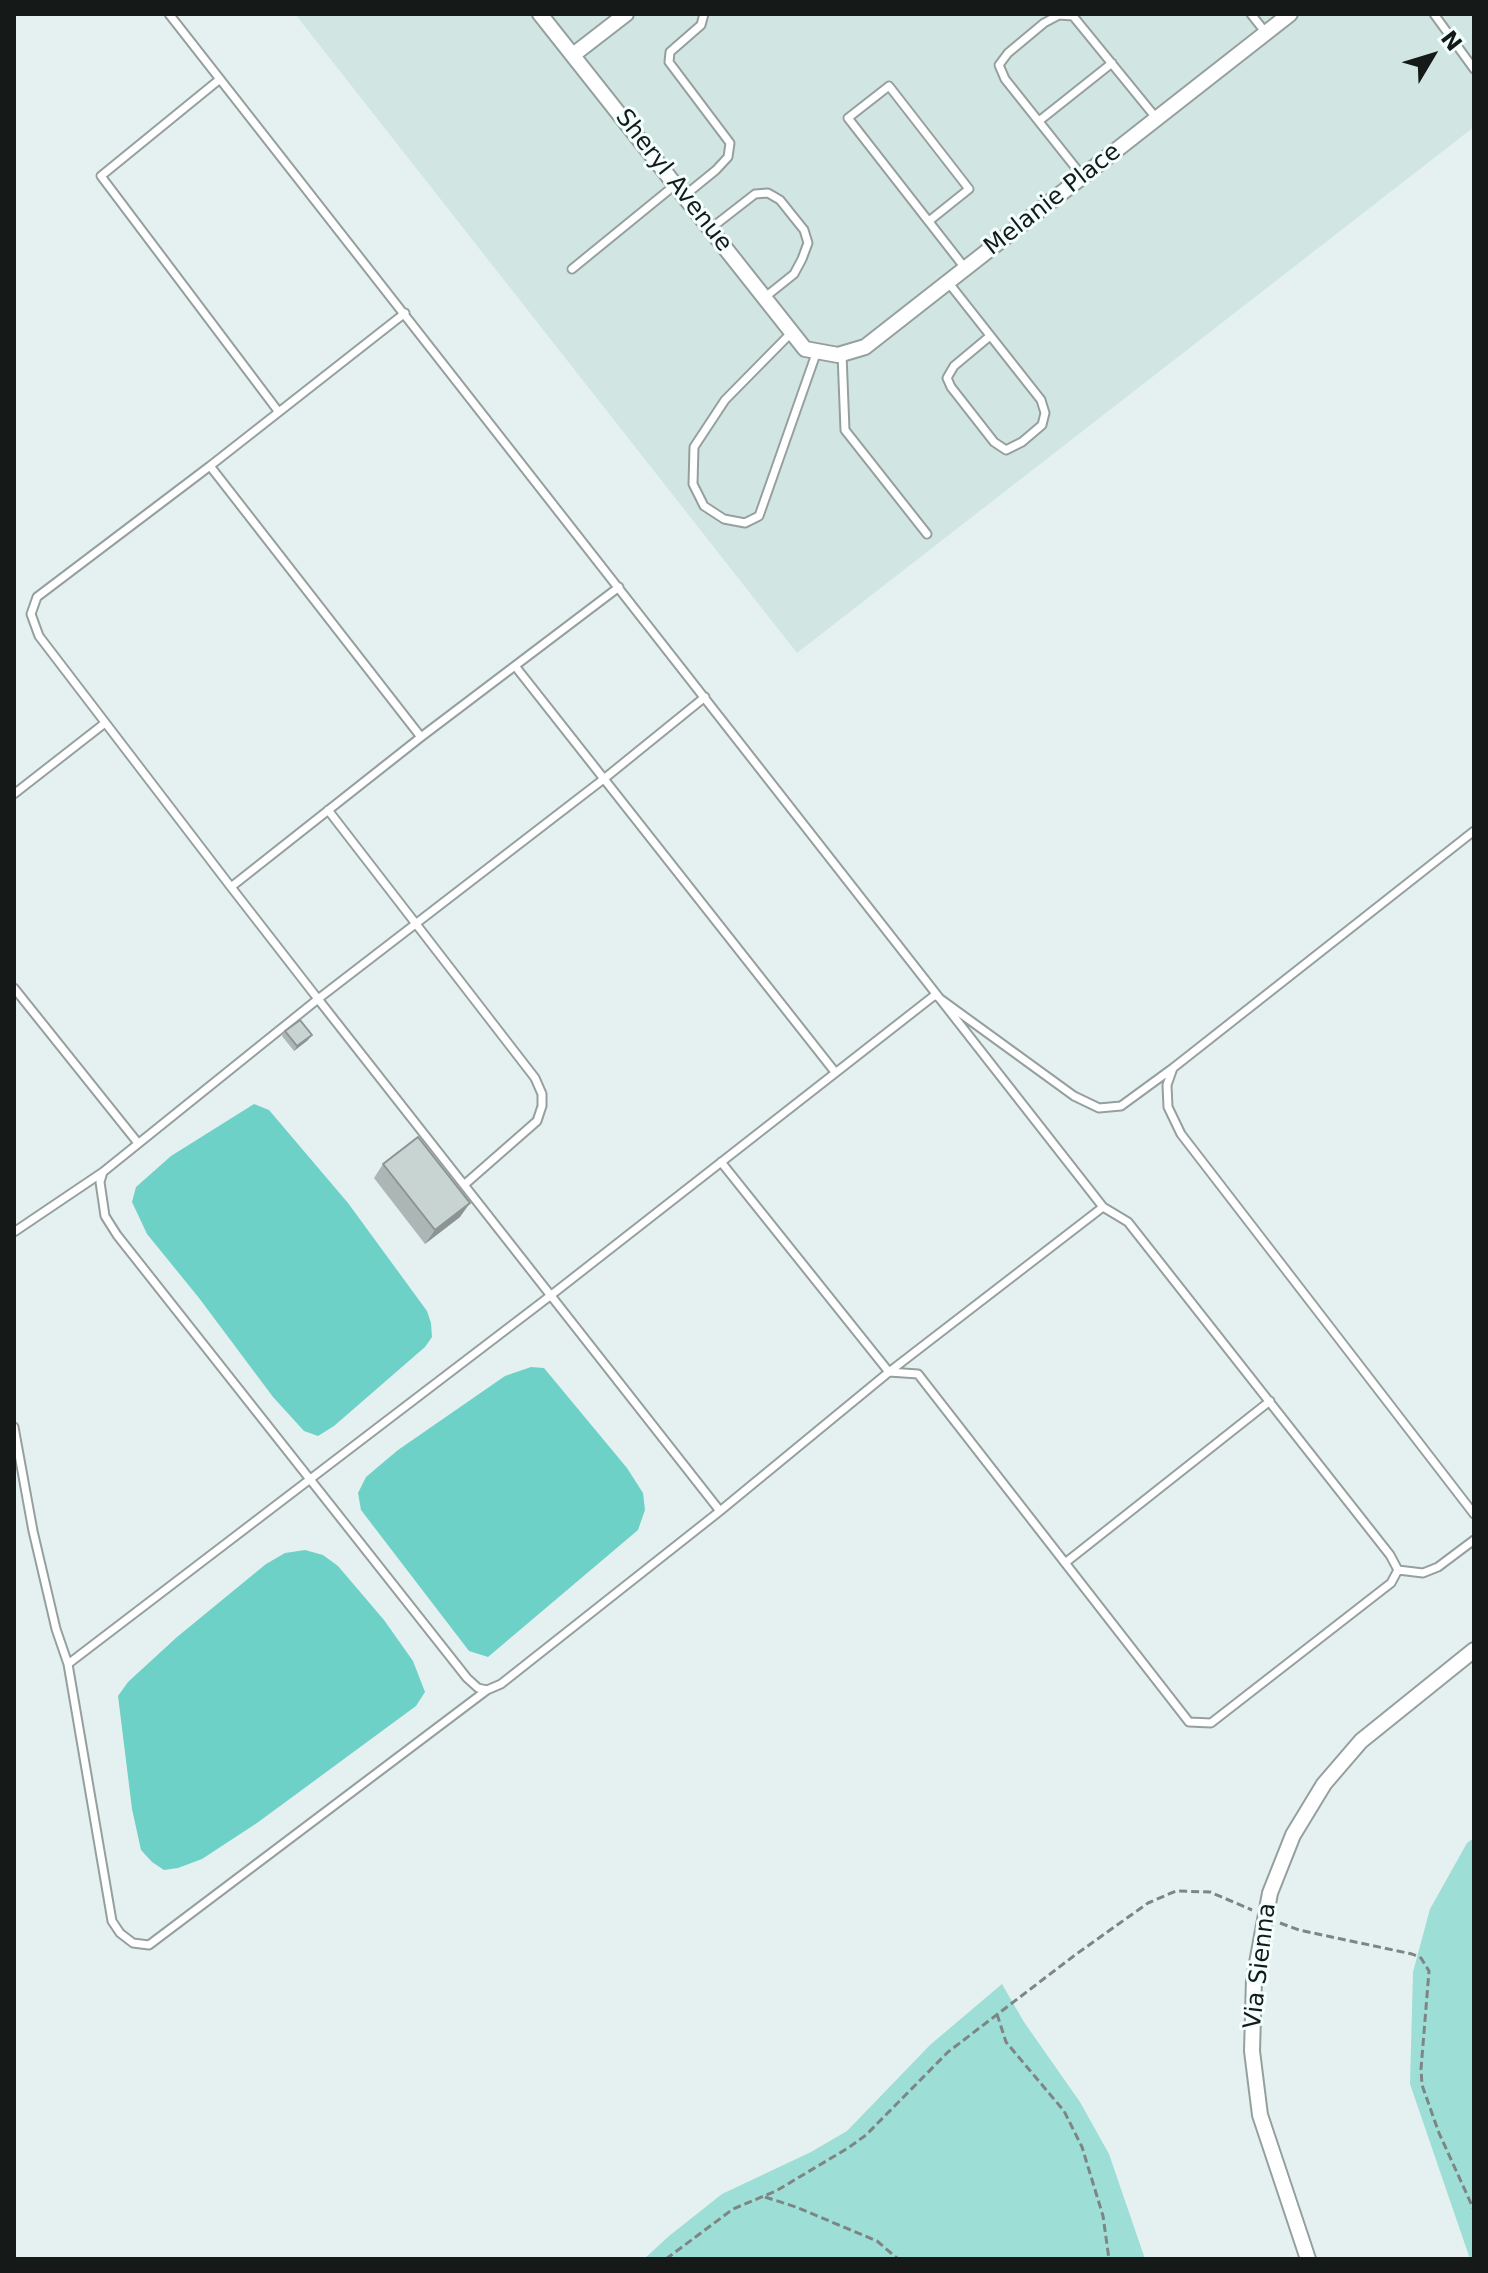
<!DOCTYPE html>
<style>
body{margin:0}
#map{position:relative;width:1488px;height:2273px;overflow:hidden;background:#e5f1f0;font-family:"DejaVu Sans",sans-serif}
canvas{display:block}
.frame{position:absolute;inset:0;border:16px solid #151a19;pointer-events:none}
.north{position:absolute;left:1392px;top:16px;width:80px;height:80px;-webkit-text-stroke:6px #f3fffd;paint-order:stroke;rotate:52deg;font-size:22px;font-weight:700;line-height:32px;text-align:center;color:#151a19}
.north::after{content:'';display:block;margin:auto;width:28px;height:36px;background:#151a19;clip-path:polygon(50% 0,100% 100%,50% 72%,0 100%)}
</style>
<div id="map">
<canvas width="1488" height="2273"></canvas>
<div class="frame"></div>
<div class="north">N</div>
</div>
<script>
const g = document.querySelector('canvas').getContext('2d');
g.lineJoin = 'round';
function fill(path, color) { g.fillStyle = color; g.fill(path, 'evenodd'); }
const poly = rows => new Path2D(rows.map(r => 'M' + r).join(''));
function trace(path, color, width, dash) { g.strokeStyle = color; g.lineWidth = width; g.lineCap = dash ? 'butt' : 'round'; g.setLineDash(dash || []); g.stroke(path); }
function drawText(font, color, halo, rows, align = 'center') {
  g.font = font + ' "DejaVu Sans",sans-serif'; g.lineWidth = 6; g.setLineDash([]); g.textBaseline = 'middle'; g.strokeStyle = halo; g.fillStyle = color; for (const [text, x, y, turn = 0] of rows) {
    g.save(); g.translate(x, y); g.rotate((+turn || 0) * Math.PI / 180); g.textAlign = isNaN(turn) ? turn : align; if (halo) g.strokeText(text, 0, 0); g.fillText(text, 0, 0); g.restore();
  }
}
fill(poly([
 [295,14,1474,14,1474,127,797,653]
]), '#d1e6e3');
fill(poly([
 [1474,1838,1474,2259,1470,2259,1410,2084,1413,1972,1430,1909,1467,1843],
 [1002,1984,1024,2022,1080,2102,1109,2154,1145,2259,644,2259,669,2236,722,2194,811,2152,847,2131,930,2045]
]), '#9dded6');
fill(poly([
 [254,1104,269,1110,348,1203,427,1311,431,1323,432,1337,425,1347,334,1426,318,1436,304,1431,273,1397,199,1298,147,1234,132,1202,136,1187,171,1156],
 [531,1367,544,1368,627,1468,643,1493,645,1510,638,1530,488,1657,469,1651,361,1510,358,1493,366,1477,398,1450,505,1376],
 [305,1550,323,1555,338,1566,384,1620,413,1661,425,1692,416,1706,257,1823,202,1859,178,1868,164,1870,152,1862,141,1850,132,1809,118,1696,128,1682,177,1637,266,1564,285,1553]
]), '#6ed1c7');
const lane = poly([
 [169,14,1103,1207,1128,1222,1390,1555,1398,1570,1391,1583,1211,1723,1189,1722,918,1374,889,1372,721,1162],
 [1251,14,1266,33],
 [1434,14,1474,69],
 [220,79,101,176,278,411],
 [1039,121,1112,63],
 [1083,177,1005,79,999,65,1008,53,1044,23,1059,15,1073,16,1157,119],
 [684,196,716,170,728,157,730,143,669,62,670,52,701,25,704,14],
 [929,221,969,189,889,86,848,118,965,268],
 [710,229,755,194,768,193,780,200,804,230,808,243,802,259,794,274,764,298],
 [572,269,675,185],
 [948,282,1041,400,1045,413,1042,425,1022,442,1006,450,994,442,951,387,947,378,954,366,990,336],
 [405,313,210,466,421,737],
 [792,332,725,400,694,447,693,484,704,506,724,519,745,523,759,516,817,351],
 [842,354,845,430,927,534],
 [210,466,37,597,31,614,39,636,231,887],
 [619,587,421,737,231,887,318,999,103,1172,100,1182,105,1216,117,1235,467,1678,478,1688,487,1690,501,1684,720,1511,889,1372,1103,1207],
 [515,666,835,1072],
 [705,697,605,778,318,999,720,1511],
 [14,794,105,723],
 [328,810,535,1078,542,1094,542,1106,537,1121,464,1185],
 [1474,831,1173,1068,1167,1085,1168,1107,1181,1134,1474,1514],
 [14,988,138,1143],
 [14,1232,103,1172],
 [14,1427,33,1531,56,1629,68,1664],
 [1065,1563,1270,1401],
 [1398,1570,1423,1573,1438,1567,1474,1540],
 [487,1690,149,1945,133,1943,120,1933,112,1921,68,1664,550,1296,935,995,1074,1096,1099,1108,1121,1106,1173,1068]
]);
const street = poly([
 [540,14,805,349,838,355,865,347,1290,14],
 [573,55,626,14],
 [1308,2259,1260,2115,1252,2051,1254,1979,1270,1893,1293,1835,1324,1784,1361,1741,1474,1650]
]);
trace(lane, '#95a09e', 11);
trace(street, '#95a09e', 18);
trace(poly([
 [1280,1923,1299,1930,1412,1954,1421,1958,1429,1971,1421,2069,1422,2085,1439,2133,1474,2210],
 [997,2014,1006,2042,1064,2111,1082,2147,1103,2216,1109,2259],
 [765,2197,796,2207,877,2241,898,2259],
 [666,2259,733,2209,776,2191,848,2148,866,2135,948,2052,1075,1955,1148,1903,1176,1891,1210,1892,1252,1910]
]), '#7d8685', 3, [8, 4]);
trace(lane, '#fff', 7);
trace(street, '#fff', 14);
fill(poly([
 [285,1031,308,1040,294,1051,282,1036],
 [383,1164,460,1217,425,1244,374,1178]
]), '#acb6b5');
fill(poly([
 [312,1035,308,1040,294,1051,297,1046],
 [470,1203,460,1217,425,1244,435,1230]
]), '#8c9493');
const building = poly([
 [300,1020,312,1035,297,1046,285,1031,300,1020],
 [418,1137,470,1203,435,1230,383,1164,418,1137]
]);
fill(building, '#c8d4d2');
trace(building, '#8c9493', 2);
drawText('24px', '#151a19', '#f3fffd', [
 ["Sheryl Avenue",673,181,52],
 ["Melanie Place",1053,200,-38],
 ["Via Sienna",1261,1966,-83]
]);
</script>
